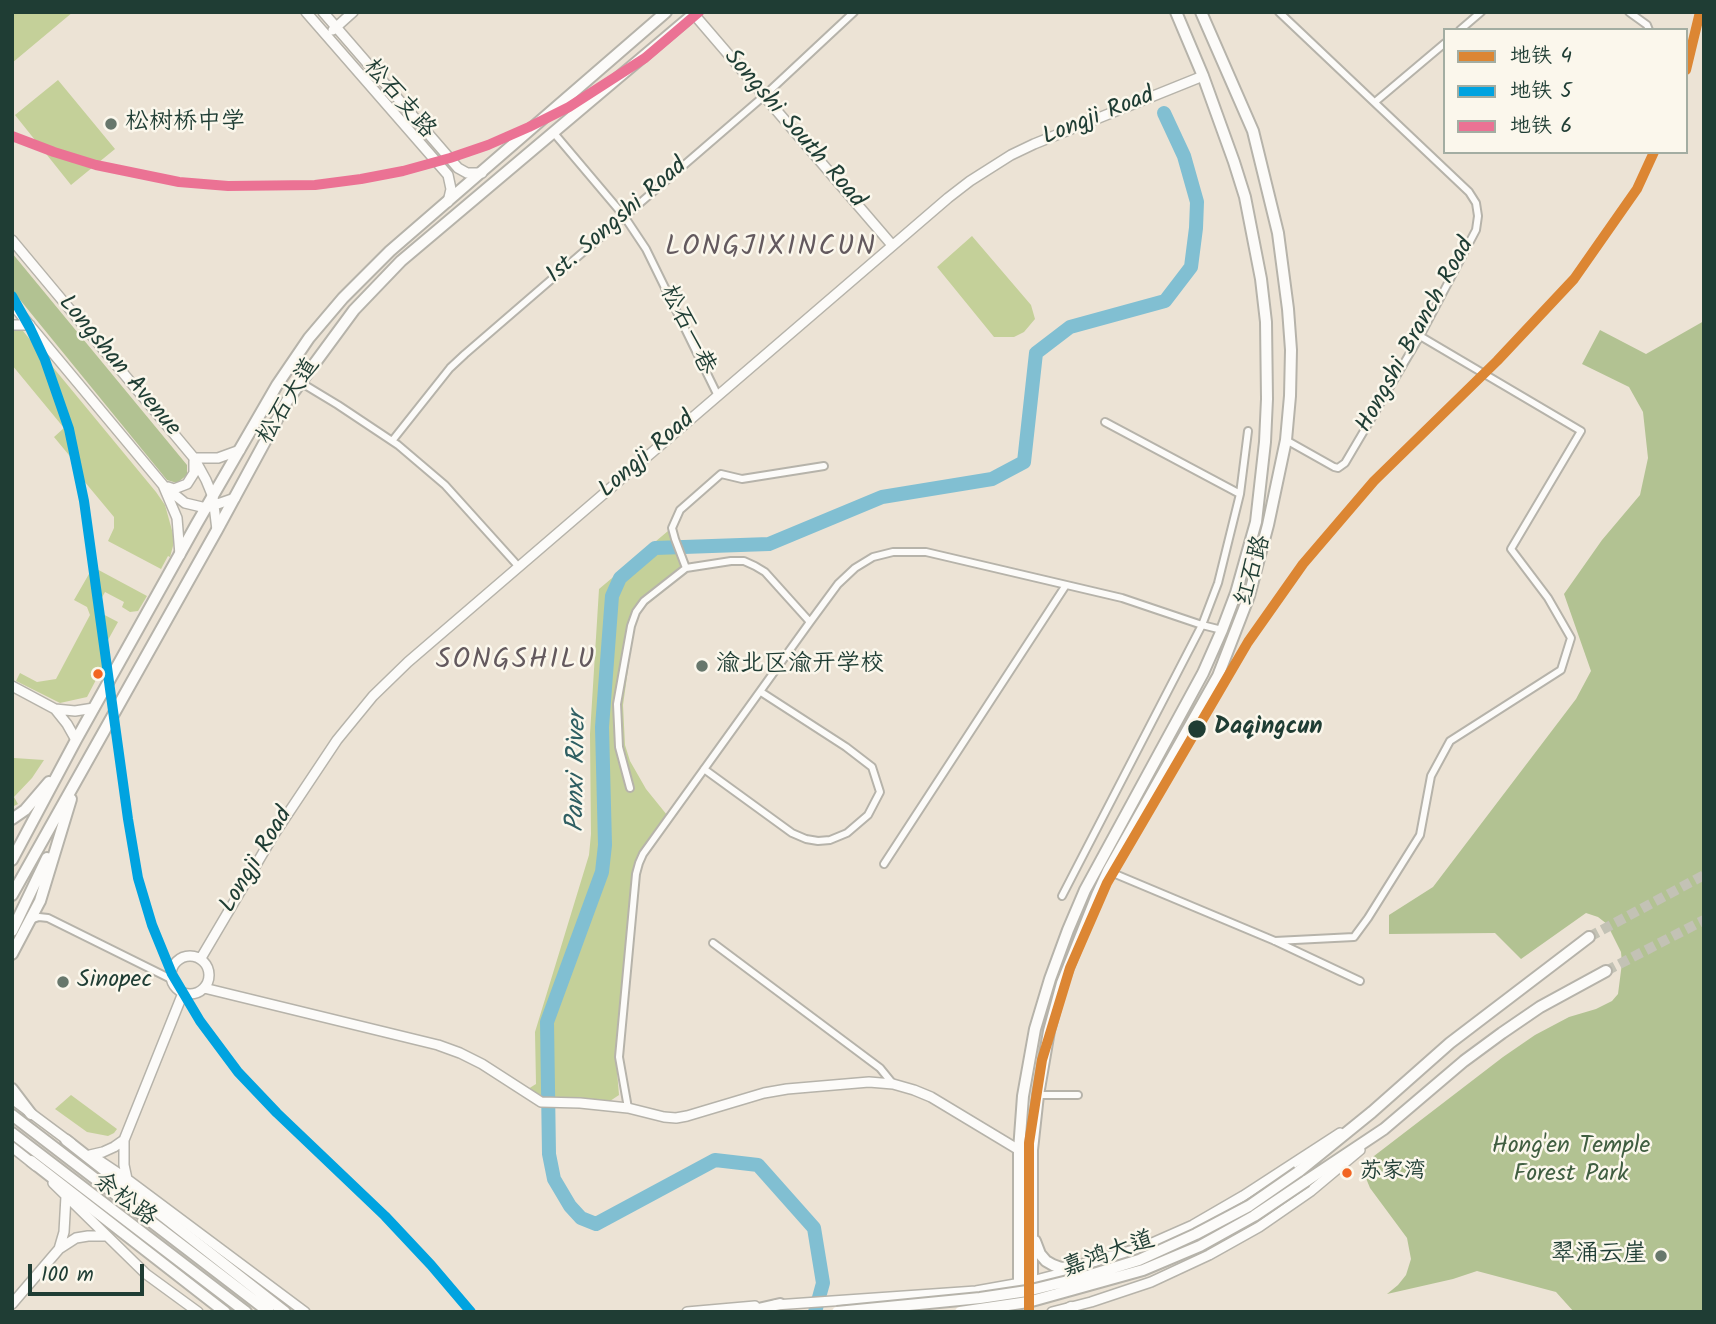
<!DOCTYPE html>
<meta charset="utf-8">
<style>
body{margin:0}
#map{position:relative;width:1716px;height:1324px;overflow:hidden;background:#ece3d5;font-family:Kalam,"LXGW WenKai TC",sans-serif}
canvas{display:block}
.frame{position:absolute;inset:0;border:14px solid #1f3d34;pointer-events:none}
.legend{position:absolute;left:1443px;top:28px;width:245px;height:126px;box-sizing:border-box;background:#fbf7ec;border:2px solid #a3ada2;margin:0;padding:9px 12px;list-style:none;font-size:21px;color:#1f3d34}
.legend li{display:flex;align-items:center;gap:14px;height:35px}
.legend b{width:35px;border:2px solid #a3ada2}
.scale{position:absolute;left:28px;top:1264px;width:116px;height:32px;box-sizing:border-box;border:4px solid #1f3d34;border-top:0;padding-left:9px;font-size:21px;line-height:24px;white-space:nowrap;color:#1f3d34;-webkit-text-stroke:5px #fbf7ec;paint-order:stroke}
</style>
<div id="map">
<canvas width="1716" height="1324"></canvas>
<div class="frame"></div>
<ul class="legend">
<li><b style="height:9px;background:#dc8633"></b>地铁 4</li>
<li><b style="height:9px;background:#00a3e0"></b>地铁 5</li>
<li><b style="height:9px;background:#eb7294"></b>地铁 6</li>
</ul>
<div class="scale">100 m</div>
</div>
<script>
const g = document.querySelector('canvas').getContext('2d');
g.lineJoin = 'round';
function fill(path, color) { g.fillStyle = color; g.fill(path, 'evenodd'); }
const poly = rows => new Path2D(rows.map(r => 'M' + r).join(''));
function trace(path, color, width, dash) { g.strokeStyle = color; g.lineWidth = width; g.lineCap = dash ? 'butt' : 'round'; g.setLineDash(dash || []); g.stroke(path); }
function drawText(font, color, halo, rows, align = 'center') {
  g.font = font + ' Kalam,"LXGW WenKai TC",sans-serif'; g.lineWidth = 5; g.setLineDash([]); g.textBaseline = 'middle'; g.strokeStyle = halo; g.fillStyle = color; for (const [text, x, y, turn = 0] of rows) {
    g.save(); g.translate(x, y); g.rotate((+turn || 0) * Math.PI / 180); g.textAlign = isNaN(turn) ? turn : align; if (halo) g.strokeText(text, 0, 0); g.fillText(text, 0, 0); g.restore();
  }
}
fill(poly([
 [12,12,73,12,12,63],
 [58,80,115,149,71,185,15,115],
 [972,236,1031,305,1035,319,1024,332,1014,337,994,337,937,267],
 [12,330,23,331,156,492,165,505,173,534,173,546,170,557,168,556,161,569,108,541,114,528,114,517,74,469,78,466,54,437,64,428,12,365],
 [668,531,687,572,648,604,639,614,634,627,623,705,625,745,630,761,646,789,667,815,634,874,616,1059,619,1095,610,1101,542,1096,528,1089,536,1084,535,1032,589,855,591,834,590,734,599,589],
 [93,567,147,596,138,611,130,612,122,607,124,602,105,592,95,610,118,622,103,649,108,657,87,697,60,703,16,681,20,673,37,682,56,679,90,615,87,607,74,600],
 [14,758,44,760,32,778,14,797,18,804,12,807,12,761],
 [71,1095,117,1129,114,1133,108,1136,87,1132,55,1109]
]), '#c4d099');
fill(poly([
 [12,253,187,465,187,475,177,483,167,480,12,290],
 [1704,321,1704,1312,1574,1312,1556,1292,1477,1271,1453,1279,1387,1294,1398,1285,1406,1275,1411,1259,1407,1238,1370,1188,1361,1166,1503,1057,1535,1035,1569,1017,1596,1009,1612,1001,1618,994,1622,963,1621,952,1607,924,1598,917,1586,913,1521,959,1495,933,1389,934,1389,915,1433,887,1576,699,1591,671,1564,594,1602,540,1640,495,1648,458,1643,412,1629,387,1582,364,1600,330,1646,354]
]), '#b2c292');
trace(poly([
 [815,1312,823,1283,814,1228,758,1165,715,1160,596,1224,581,1218,570,1206,554,1179,549,1154,547,1022,602,872,605,845,602,727,612,596,620,578,655,548,769,544,882,497,992,479,1024,462,1036,353,1070,327,1165,301,1191,267,1196,228,1197,202,1184,156,1164,113]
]), '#81bfd2', 14);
trace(poly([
 [1589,937,1704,875],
 [1606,971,1704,920]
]), '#c3c2b5', 10, [10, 5]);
const street = poly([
 [1279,12,1469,192,1476,203,1478,216,1476,230,1420,336,1345,463,1338,468,1334,467,1286,440],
 [1629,12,1647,25,1649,30],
 [1460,30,1481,12],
 [1375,102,1445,43],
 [553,132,624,216,646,249,718,396],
 [300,382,338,405,398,445,445,485,519,567],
 [1105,422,1240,494],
 [392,441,450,368,465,354,764,96,854,12],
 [686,568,675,539,672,528,680,510,721,474,742,479,824,466],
 [704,769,792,833,806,839,818,841,830,840,847,833,868,815,880,792,872,767,846,747,761,692],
 [630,788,619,747,617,704,631,626,636,612,644,601,686,568,731,561,744,561,755,566,765,572,810,622],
 [884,864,1066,585],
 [1108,871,1275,941,1360,981],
 [1062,896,1202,625,1218,583,1240,494,1248,431],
 [30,920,39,917,48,918,171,979],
 [1275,941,1354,937,1368,918,1420,835,1431,776,1450,741,1561,670,1571,638,1548,598,1511,549,1581,431,1420,336],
 [713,943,880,1068,893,1084],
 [1038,1095,1078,1095],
 [628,1108,619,1057,636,874,639,863,643,854,810,622,838,584,855,568,873,557,893,552,926,552,1122,598,1202,625,1222,630]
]);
const secondary = poly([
 [306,12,448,175,451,189,448,202],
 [323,12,458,168,467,173,482,173],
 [692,12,892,245],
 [333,30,353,12],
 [12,240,194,458,218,458,240,450],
 [12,304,163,485,177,518,180,555],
 [12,325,30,325],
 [194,458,206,480,213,497,217,530],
 [164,486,185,503,206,508,235,498],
 [168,487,174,489,187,484,194,473,194,461],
 [12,686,55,709,67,724,76,740],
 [55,709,75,711,94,708],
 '171 975a19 19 0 1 1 38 0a19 19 0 1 1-38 0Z',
 [201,958,273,836,337,740,373,696,408,662,948,198,970,181,1011,155,1034,144,1203,76],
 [204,988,438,1045,460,1053,482,1064,541,1102,580,1103,628,1108,664,1117,676,1118,687,1116,764,1093,787,1089,869,1082,893,1084,914,1090,931,1097,1019,1150],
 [12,1099,71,1143],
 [124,1140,183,993],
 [12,1147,36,1166],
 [90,1155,103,1152,114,1147,124,1140,124,1165,127,1179],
 [100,1161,127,1179,305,1312],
 [53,1183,146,1274,198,1312],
 [66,1196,64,1232,59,1249,76,1238,88,1236,105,1236],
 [1134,1251,1193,1225,1243,1196,1340,1133],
 [12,1304,59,1249],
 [775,1305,976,1291,1032,1281,1074,1270],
 [687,1312,755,1306],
 [1052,1312,1091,1302,1151,1282,1209,1255,1259,1227,1311,1191,1360,1150]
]);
const primary = poly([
 [1063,1312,1071,1307]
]);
const highway = poly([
 [12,819,25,810,49,782],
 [12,860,76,740,196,525,277,385,309,338,343,298,390,251,666,12],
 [12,895,217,530,287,401,354,310,401,261,696,12],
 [12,931,47,858],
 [12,954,40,901,71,799],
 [12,1089,31,1114],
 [12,1115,269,1312],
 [12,1133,246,1312],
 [66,1140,285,1312],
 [31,1161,225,1312],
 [1298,1172,1372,1112,1450,1043,1589,937],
 [1306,1181,1384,1129,1464,1061,1502,1033,1540,1007,1606,971],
 [1035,1241,1040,1254,1046,1261,1053,1265,1061,1268,1078,1266,1139,1249],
 [1032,1281,1032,1150,1038,1095,1049,1031,1062,983,1097,895,1108,871,1218,676,1249,596,1268,525,1286,440,1290,396,1291,350,1288,309,1278,233,1253,131,1201,12],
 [745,1312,780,1304],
 [1019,1312,1019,1150,1023,1096,1035,1029,1050,979,1068,930,1085,890,1203,673,1222,630,1236,593,1256,522,1265,442,1267,399,1266,322,1261,279,1245,197,1234,162,1203,76,1176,12]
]);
trace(street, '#b6b3aa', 10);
trace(secondary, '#b6b3aa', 12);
trace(primary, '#b6b3aa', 13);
trace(highway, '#b6b3aa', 14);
trace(street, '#fcfbf9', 6);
trace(secondary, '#fcfbf9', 9);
trace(primary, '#fcfbf9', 10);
trace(highway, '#fcfbf9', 10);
const highwayBridge = poly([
 [837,1312,980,1298,1027,1291,1084,1277,1139,1260,1196,1234,1249,1206,1298,1172],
 [960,1312,1028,1302,1143,1270,1200,1246,1254,1216,1306,1181]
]);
trace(highwayBridge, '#b6b3aa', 14, []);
trace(highwayBridge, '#fcfbf9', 10);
trace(poly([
 [1686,70,1700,12],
 [1029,1312,1029,1143,1042,1060,1070,968,1107,883,1248,642,1303,564,1374,481,1497,361,1574,279,1637,189,1654,152]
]), '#dc8633', 10);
trace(poly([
 [12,296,30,328,45,360,69,429,84,501,128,819,138,878,152,925,172,974,200,1021,238,1072,277,1113,385,1216,431,1265,471,1312]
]), '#00a3e0', 10);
trace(poly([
 [12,136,54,152,96,165,179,182,228,186,315,185,361,179,403,171,450,158,488,145,529,127,569,107,645,58,699,12]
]), '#eb7294', 10);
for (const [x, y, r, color] of [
 [111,124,7,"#67776c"],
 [702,666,7,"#67776c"],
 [98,674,6,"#f26522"],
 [1197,729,10,"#1f3d34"],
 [63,982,7,"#67776c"],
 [1347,1173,6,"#f26522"],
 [1661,1256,7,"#67776c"]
]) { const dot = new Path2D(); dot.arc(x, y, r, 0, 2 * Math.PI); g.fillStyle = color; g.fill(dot); trace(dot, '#fbf7ec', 2.5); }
drawText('22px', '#1f3d34', '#fbf7ec', [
 ["苏家湾",1360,1173]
], 'left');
drawText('24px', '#1f3d34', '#fbf7ec', [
 ["松石支路",398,100,49],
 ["Longji Road",1099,118,-22],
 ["Songshi South Road",793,130,49],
 ["1st. Songshi Road",618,222,-41],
 ["松石一巷",686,331,64],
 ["Hongshi Branch Road",1417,336,-61],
 ["Longshan Avenue",118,367,50],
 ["松石大道",290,402,-58],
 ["Longji Road",648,456,-41],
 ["红石路",1255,571,-74],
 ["Longji Road",258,861,-59],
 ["余松路",124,1201,37],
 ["嘉鸿大道",1109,1256,-19]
]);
drawText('24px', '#1f3d34', '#fbf7ec', [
 ["松树桥中学",125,124],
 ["渝北区渝开学校",716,666],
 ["Sinopec",77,982],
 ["翠涌云崖",1647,1256,"right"]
], 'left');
drawText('bold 24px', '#1f3d34', '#fbf7ec', [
 ["Daqingcun",1214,729]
], 'left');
drawText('24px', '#405e41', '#fbf7ec', [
 ["Hong'en Temple",1571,1148],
 ["Forest Park",1571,1176]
]);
drawText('italic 26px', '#2f5f63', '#fbf7ec', [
 ["Panxi River",579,772,-89]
]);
g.letterSpacing = '2px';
drawText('28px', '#63595e', '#fbf7ec', [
 ["LONGJIXINCUN",771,249],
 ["SONGSHILU",516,662]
]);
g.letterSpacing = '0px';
</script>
